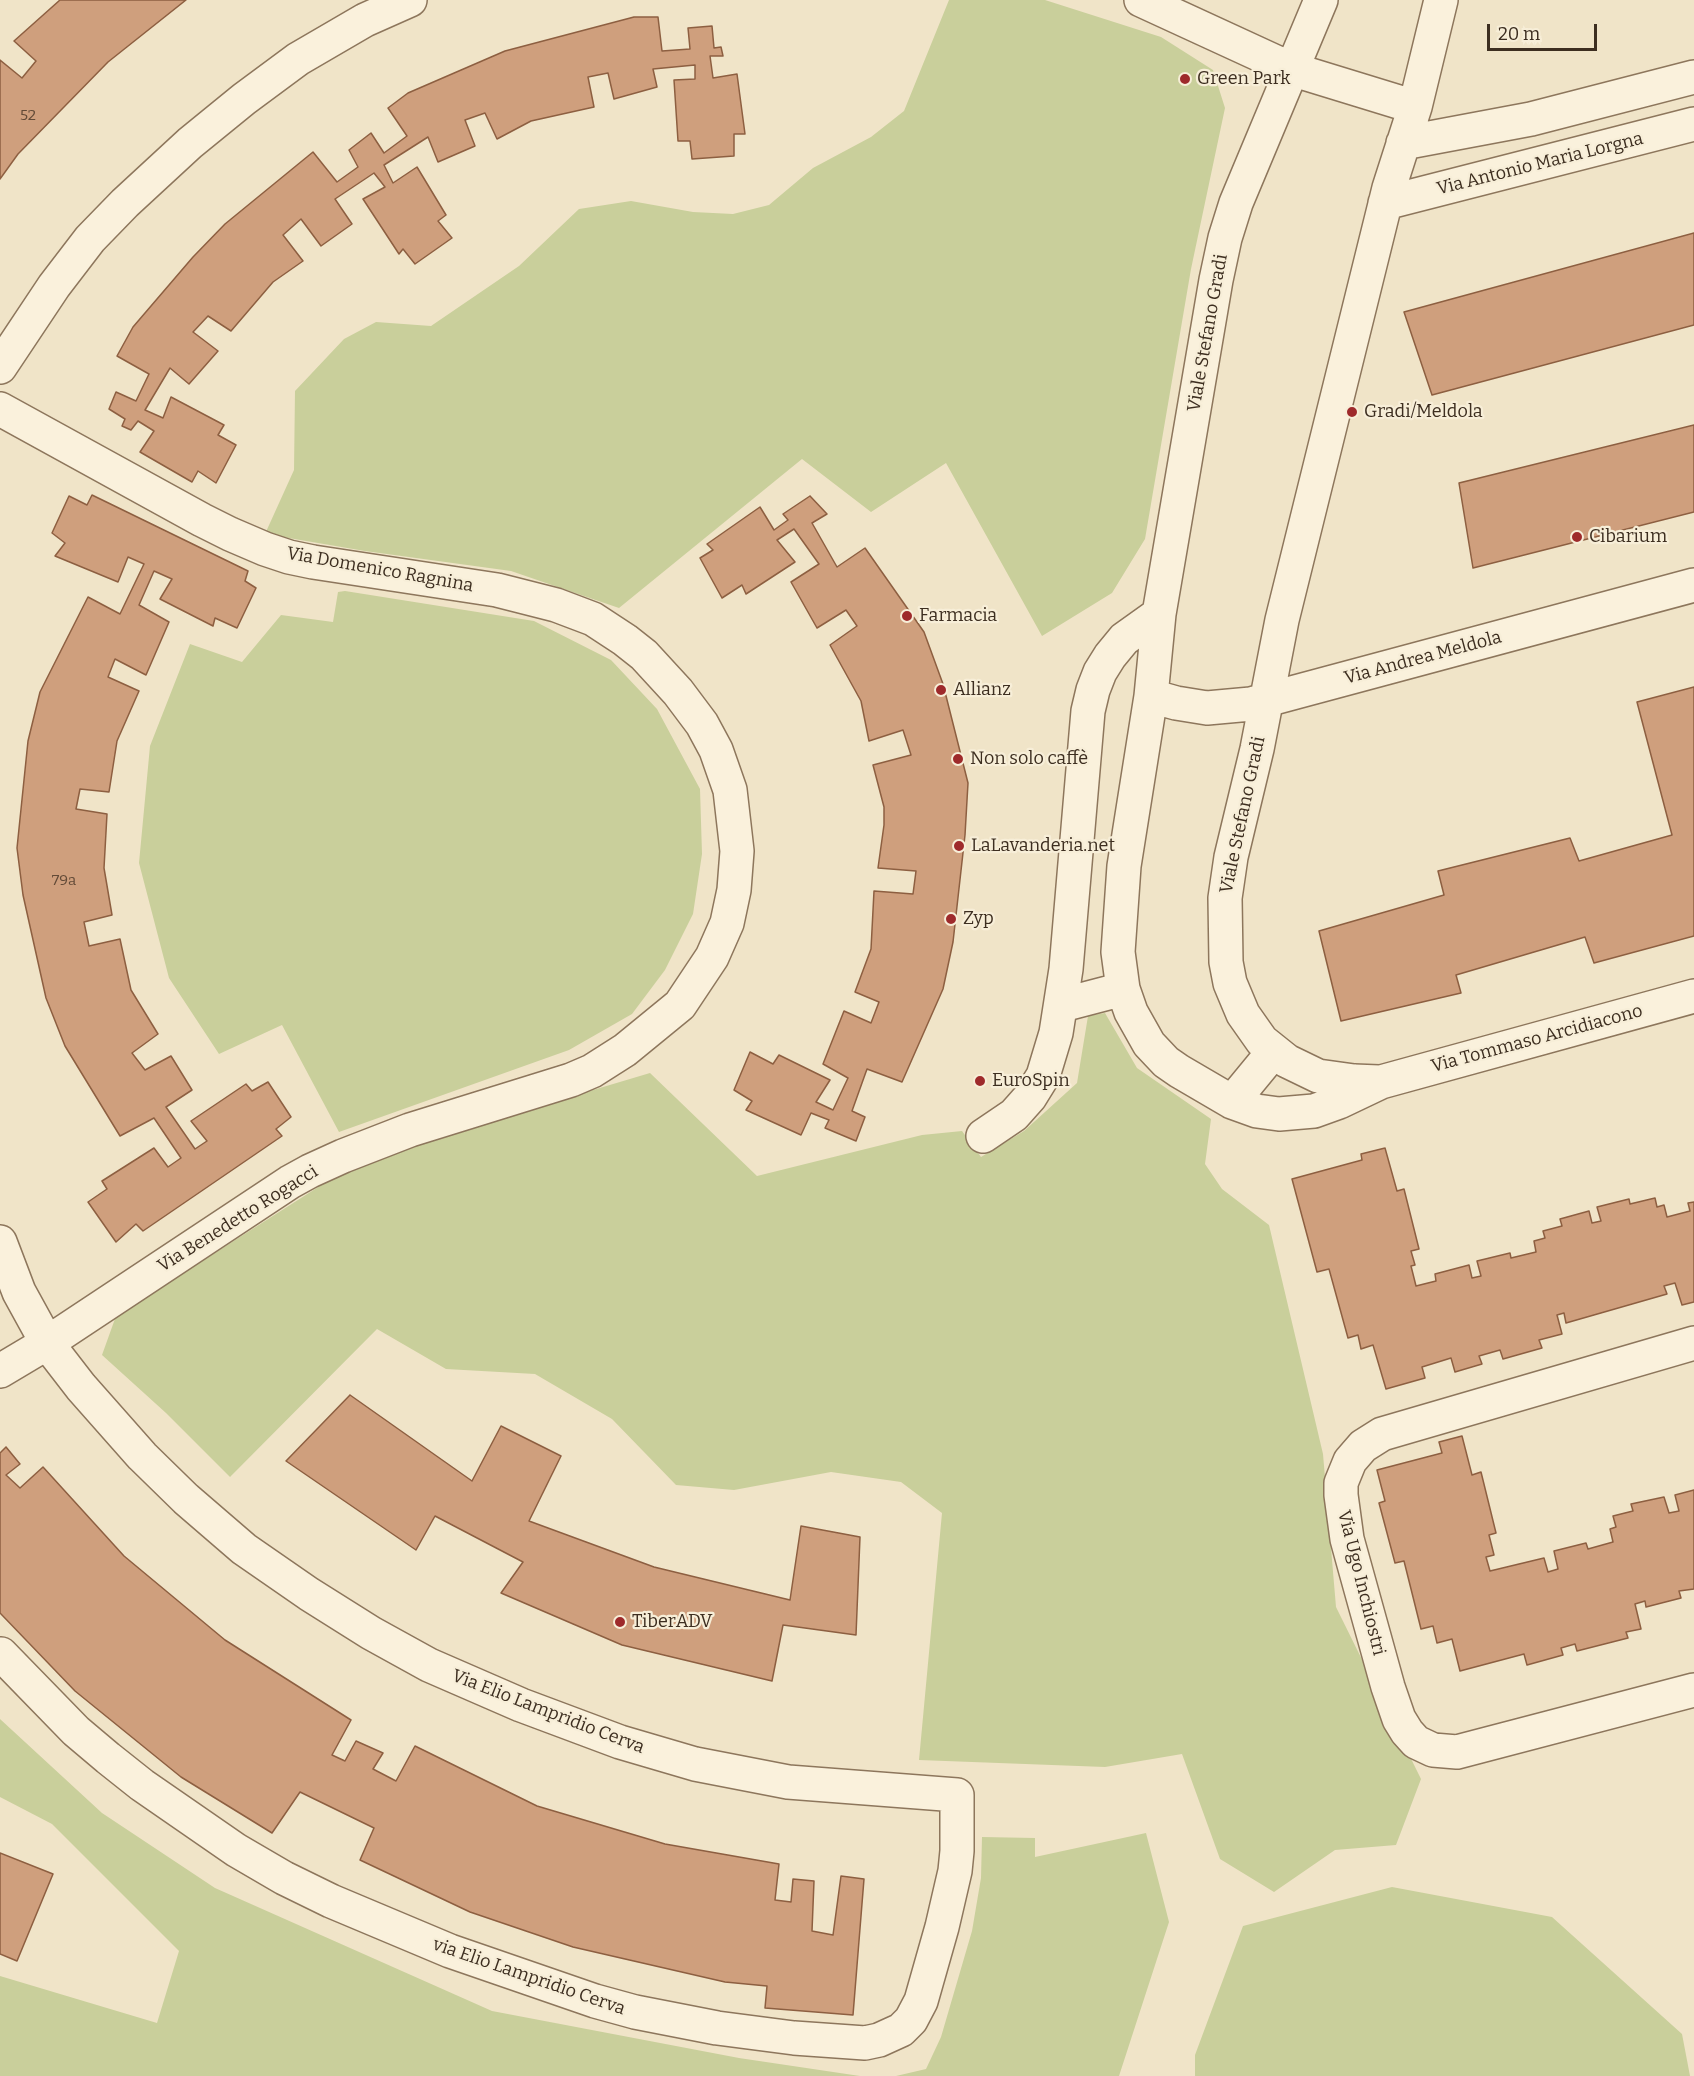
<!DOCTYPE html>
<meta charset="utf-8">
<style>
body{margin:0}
#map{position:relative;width:1694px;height:2076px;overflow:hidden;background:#f0e4c8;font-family:Bitter,serif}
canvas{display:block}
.scale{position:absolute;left:1487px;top:24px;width:110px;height:27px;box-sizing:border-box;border:3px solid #3d2e20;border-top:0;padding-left:8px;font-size:18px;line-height:21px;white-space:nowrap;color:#3d2e20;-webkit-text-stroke:4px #f7eed8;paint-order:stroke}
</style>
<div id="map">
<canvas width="1694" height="2076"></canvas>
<div class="scale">20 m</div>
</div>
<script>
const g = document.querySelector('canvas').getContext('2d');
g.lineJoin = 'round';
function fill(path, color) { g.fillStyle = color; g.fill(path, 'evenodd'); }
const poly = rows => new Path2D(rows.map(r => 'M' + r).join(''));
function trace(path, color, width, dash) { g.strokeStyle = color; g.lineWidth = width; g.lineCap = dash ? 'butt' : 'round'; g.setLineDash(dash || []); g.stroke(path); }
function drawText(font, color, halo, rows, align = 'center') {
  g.font = font + ' Bitter,serif'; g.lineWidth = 4.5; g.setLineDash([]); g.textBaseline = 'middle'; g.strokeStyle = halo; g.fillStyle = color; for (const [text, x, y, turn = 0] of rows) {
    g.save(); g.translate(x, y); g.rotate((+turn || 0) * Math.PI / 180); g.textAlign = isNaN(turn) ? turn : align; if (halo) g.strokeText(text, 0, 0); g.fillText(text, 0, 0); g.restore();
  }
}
fill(poly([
 [949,0,1045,0,1161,37,1213,70,1225,108,1191,269,1145,539,1112,593,1042,636,946,463,871,512,802,459,619,608,511,571,365,551,265,534,294,470,295,391,344,339,376,322,431,326,519,266,579,209,631,201,693,212,733,214,769,205,813,168,871,137,904,111],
 [345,591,534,621,611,660,657,709,700,789,702,854,693,914,665,970,632,1014,569,1050,339,1132,282,1025,219,1054,169,978,139,863,150,746,190,644,242,662,281,615,333,622,338,592],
 [1105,1013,1137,1068,1211,1119,1205,1164,1222,1189,1269,1225,1323,1454,1336,1607,1421,1779,1396,1845,1335,1850,1274,1892,1220,1859,1182,1754,1105,1767,919,1760,942,1513,901,1482,831,1472,734,1490,676,1485,612,1419,535,1374,446,1369,377,1329,230,1477,166,1413,102,1355,116,1316,323,1184,412,1144,650,1073,757,1176,922,1135,962,1131,981,1157,1024,1131,1077,1083,1088,1016],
 [0,1719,102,1813,215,1888,492,2011,739,2058,860,2076,0,2076,0,1976,157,2023,179,1951,52,1824,0,1797],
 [1146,1833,1169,1922,1119,2076,896,2076,926,2069,941,2037,972,1931,981,1878,982,1837,1035,1838,1035,1857],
 [1392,1887,1552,1917,1682,2034,1690,2076,1195,2076,1195,2055,1243,1926]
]), '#c9cf9b');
const building = poly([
 [60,0,186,0,108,62,18,154,0,179,0,60,22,78,36,61,14,41,60,0],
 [634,17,658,17,662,51,690,49,688,28,712,26,714,48,721,47,723,56,710,56,713,78,737,74,745,134,734,134,734,156,692,159,690,141,678,141,674,80,695,79,695,65,653,69,657,87,614,99,608,73,588,77,594,107,531,121,497,139,485,113,465,120,475,146,438,162,428,137,384,165,393,183,417,167,446,215,438,221,452,238,415,264,403,249,399,254,363,199,385,187,374,173,335,199,352,224,321,246,301,219,283,235,303,261,273,282,231,331,208,316,193,332,218,351,189,384,170,368,145,410,163,418,171,397,224,425,218,435,236,445,216,483,198,471,192,482,140,452,154,431,138,421,131,430,122,426,125,419,109,409,116,392,136,401,149,374,117,356,133,327,193,257,225,224,313,152,337,182,358,167,349,150,371,133,384,153,407,136,388,108,408,93,505,51,634,17],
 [1694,233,1694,325,1432,395,1404,312,1694,233],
 [1694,425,1694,512,1473,568,1459,483,1694,425],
 [92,495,248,571,245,581,256,588,237,628,215,618,213,626,160,599,172,579,154,571,139,605,169,622,146,675,115,659,108,677,139,691,117,741,109,792,80,789,76,809,107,814,104,868,112,915,84,922,89,946,120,939,131,990,158,1034,132,1053,145,1070,171,1056,192,1090,166,1107,195,1149,207,1141,191,1121,246,1084,252,1091,268,1082,291,1117,276,1129,282,1136,143,1231,136,1224,116,1242,88,1202,107,1189,102,1181,154,1148,168,1167,181,1158,154,1118,120,1136,65,1046,46,998,23,895,17,848,28,741,40,692,88,597,120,614,144,564,128,557,118,582,55,556,65,543,52,533,69,496,87,505,92,495],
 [810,496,827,514,812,523,837,567,865,548,924,632,943,684,968,783,965,835,953,942,943,989,902,1082,867,1069,852,1111,865,1117,856,1141,825,1128,829,1120,811,1113,801,1135,746,1110,752,1101,734,1090,750,1052,773,1064,779,1055,830,1080,816,1102,833,1110,848,1078,823,1064,844,1011,871,1023,879,1002,855,992,871,949,874,891,913,894,916,871,878,868,884,825,884,807,873,765,911,755,903,730,869,741,861,701,830,645,857,626,846,610,817,628,791,582,819,564,794,529,777,540,795,562,746,594,742,585,722,598,700,558,713,550,707,544,760,507,774,530,788,520,783,514,810,496],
 [1694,687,1694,936,1594,963,1585,937,1456,975,1461,993,1341,1021,1319,931,1444,895,1438,871,1570,838,1579,861,1672,835,1637,702,1694,687],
 [1385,1148,1397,1191,1404,1189,1419,1249,1411,1251,1415,1265,1411,1266,1416,1286,1436,1281,1435,1274,1469,1265,1472,1278,1481,1276,1477,1261,1510,1253,1511,1258,1536,1252,1534,1241,1545,1238,1543,1231,1562,1226,1560,1219,1589,1211,1592,1223,1601,1221,1597,1207,1629,1199,1630,1204,1655,1198,1657,1207,1664,1205,1667,1217,1690,1211,1688,1203,1694,1202,1694,1302,1682,1305,1675,1283,1664,1286,1667,1294,1566,1323,1564,1313,1557,1315,1562,1334,1539,1340,1542,1348,1503,1359,1500,1350,1479,1356,1482,1364,1455,1372,1451,1358,1422,1367,1425,1378,1386,1389,1373,1345,1361,1349,1358,1335,1348,1338,1329,1269,1317,1272,1292,1179,1362,1160,1361,1154,1385,1148],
 [350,1395,472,1481,501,1426,561,1456,529,1521,654,1567,790,1600,801,1526,860,1537,856,1635,783,1625,772,1681,622,1645,501,1593,523,1562,435,1516,416,1550,286,1461,350,1395],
 [1462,1436,1472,1475,1481,1472,1496,1533,1489,1535,1494,1555,1486,1557,1490,1571,1544,1558,1548,1572,1558,1569,1554,1551,1586,1543,1588,1549,1613,1542,1610,1529,1616,1527,1613,1516,1633,1511,1631,1504,1664,1497,1669,1513,1679,1511,1675,1495,1694,1490,1694,1589,1679,1591,1681,1598,1646,1607,1645,1601,1635,1604,1641,1629,1626,1632,1628,1638,1577,1651,1575,1644,1561,1648,1563,1655,1527,1665,1524,1654,1460,1671,1452,1639,1437,1643,1433,1626,1421,1629,1404,1561,1395,1563,1379,1503,1385,1501,1377,1470,1442,1453,1439,1442,1462,1436],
 [6,1447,20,1464,6,1475,20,1488,43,1467,124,1556,225,1640,351,1720,332,1755,345,1761,356,1741,383,1753,373,1769,396,1781,415,1746,537,1806,665,1844,779,1864,775,1900,791,1902,793,1879,814,1881,812,1931,833,1935,841,1876,864,1879,853,2015,765,2008,767,1986,725,1982,573,1947,470,1912,360,1860,374,1828,300,1792,272,1833,181,1777,75,1691,0,1613,0,1453,6,1447],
 [0,1853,53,1874,17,1961,0,1954,0,1853]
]);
fill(building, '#cf9f7d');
trace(building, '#8d5f41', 1.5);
const minor = poly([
 [1141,0,1291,69,1415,107],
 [1321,0,1236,203,1225,238,1216,280,1159,614,1151,696,1124,866,1118,952,1123,989,1131,1012,1149,1044,1166,1062,1179,1071,1232,1102,1257,1111,1279,1114,1314,1111,1339,1102,1381,1082,1694,996],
 [1403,143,1531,119,1694,77],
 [1385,203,1694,124],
 [0,367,54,286,90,239,125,203,190,143,244,99,298,59,365,20,410,0],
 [0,409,202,520,230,534,265,549,289,557,313,562,497,590,556,605,593,619,625,640,644,655,678,692,702,724,716,750,730,790,737,851,734,890,727,923,712,957,680,1005,625,1050,592,1071,571,1080,410,1130,343,1156,310,1171,290,1182,47,1343,0,1371],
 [1151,696,1176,703,1207,708,1251,704,1694,585],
 [1062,1005,1123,989],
 [1379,1082,1354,1081,1318,1076,1287,1061,1262,1041,1243,1014,1230,983,1226,962,1225,898,1231,857,1257,749,1282,620,1389,188,1415,107,1441,0],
 [1232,1102,1274,1051],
 [983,1136,1014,1115,1030,1097,1043,1076,1056,1033,1066,969,1088,711,1093,690,1100,672,1110,656,1124,639,1159,614],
 [0,1242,19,1292,47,1343,81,1387,142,1456,186,1499,244,1549,309,1594,371,1633,429,1665,521,1705,620,1742,695,1764,788,1782,957,1795,957,1851,955,1871,942,1927,921,2001,911,2020,901,2030,879,2040,865,2043,794,2038,717,2028,635,2012,595,2001,450,1951,331,1901,284,1878,236,1850,142,1785,108,1758,76,1731,1,1654],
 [1694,1343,1382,1434,1363,1446,1350,1461,1341,1483,1341,1495,1347,1539,1388,1687,1399,1719,1407,1732,1416,1742,1433,1750,1457,1752,1694,1690]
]);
trace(minor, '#8d765c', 36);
trace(minor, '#faf1dc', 33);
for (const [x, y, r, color] of [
 [1185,79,6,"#9e2a2b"],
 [1352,412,6,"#9e2a2b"],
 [1577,537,6,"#9e2a2b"],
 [907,616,6,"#9e2a2b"],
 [941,690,6,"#9e2a2b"],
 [958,759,6,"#9e2a2b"],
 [959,846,6,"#9e2a2b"],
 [951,919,6,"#9e2a2b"],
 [980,1081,6,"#9e2a2b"],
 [620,1622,6,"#9e2a2b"]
]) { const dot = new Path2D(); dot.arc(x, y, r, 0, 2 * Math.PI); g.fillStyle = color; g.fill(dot); trace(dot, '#f7eed8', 2); }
drawText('15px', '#624a37', null, [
 ["52",28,116],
 ["79a",64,881]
]);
drawText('18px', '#3d2e20', '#f7eed8', [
 ["Green Park",1197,79],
 ["Gradi/Meldola",1364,412],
 ["Cibarium",1589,537],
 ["Farmacia",919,616],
 ["Allianz",953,690],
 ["Non solo caffè",970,759],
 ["LaLavanderia.net",971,846],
 ["Zyp",963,919],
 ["EuroSpin",992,1081],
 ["TiberADV",632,1622]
], 'left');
drawText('18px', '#3d2e20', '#f7eed8', [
 ["Via Antonio Maria Lorgna",1540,164,-14],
 ["Viale Stefano Gradi",1208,333,-80],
 ["Via Domenico Ragnina",380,570,10],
 ["Via Andrea Meldola",1423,658,-15],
 ["Viale Stefano Gradi",1243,815,-78],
 ["Via Tommaso Arcidiacono",1537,1039,-15],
 ["Via Benedetto Rogacci",238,1219,-32],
 ["Via Ugo Inchiostri",1361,1583,76],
 ["Via Elio Lampridio Cerva",548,1712,21],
 ["via Elio Lampridio Cerva",529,1977,19]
]);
</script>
